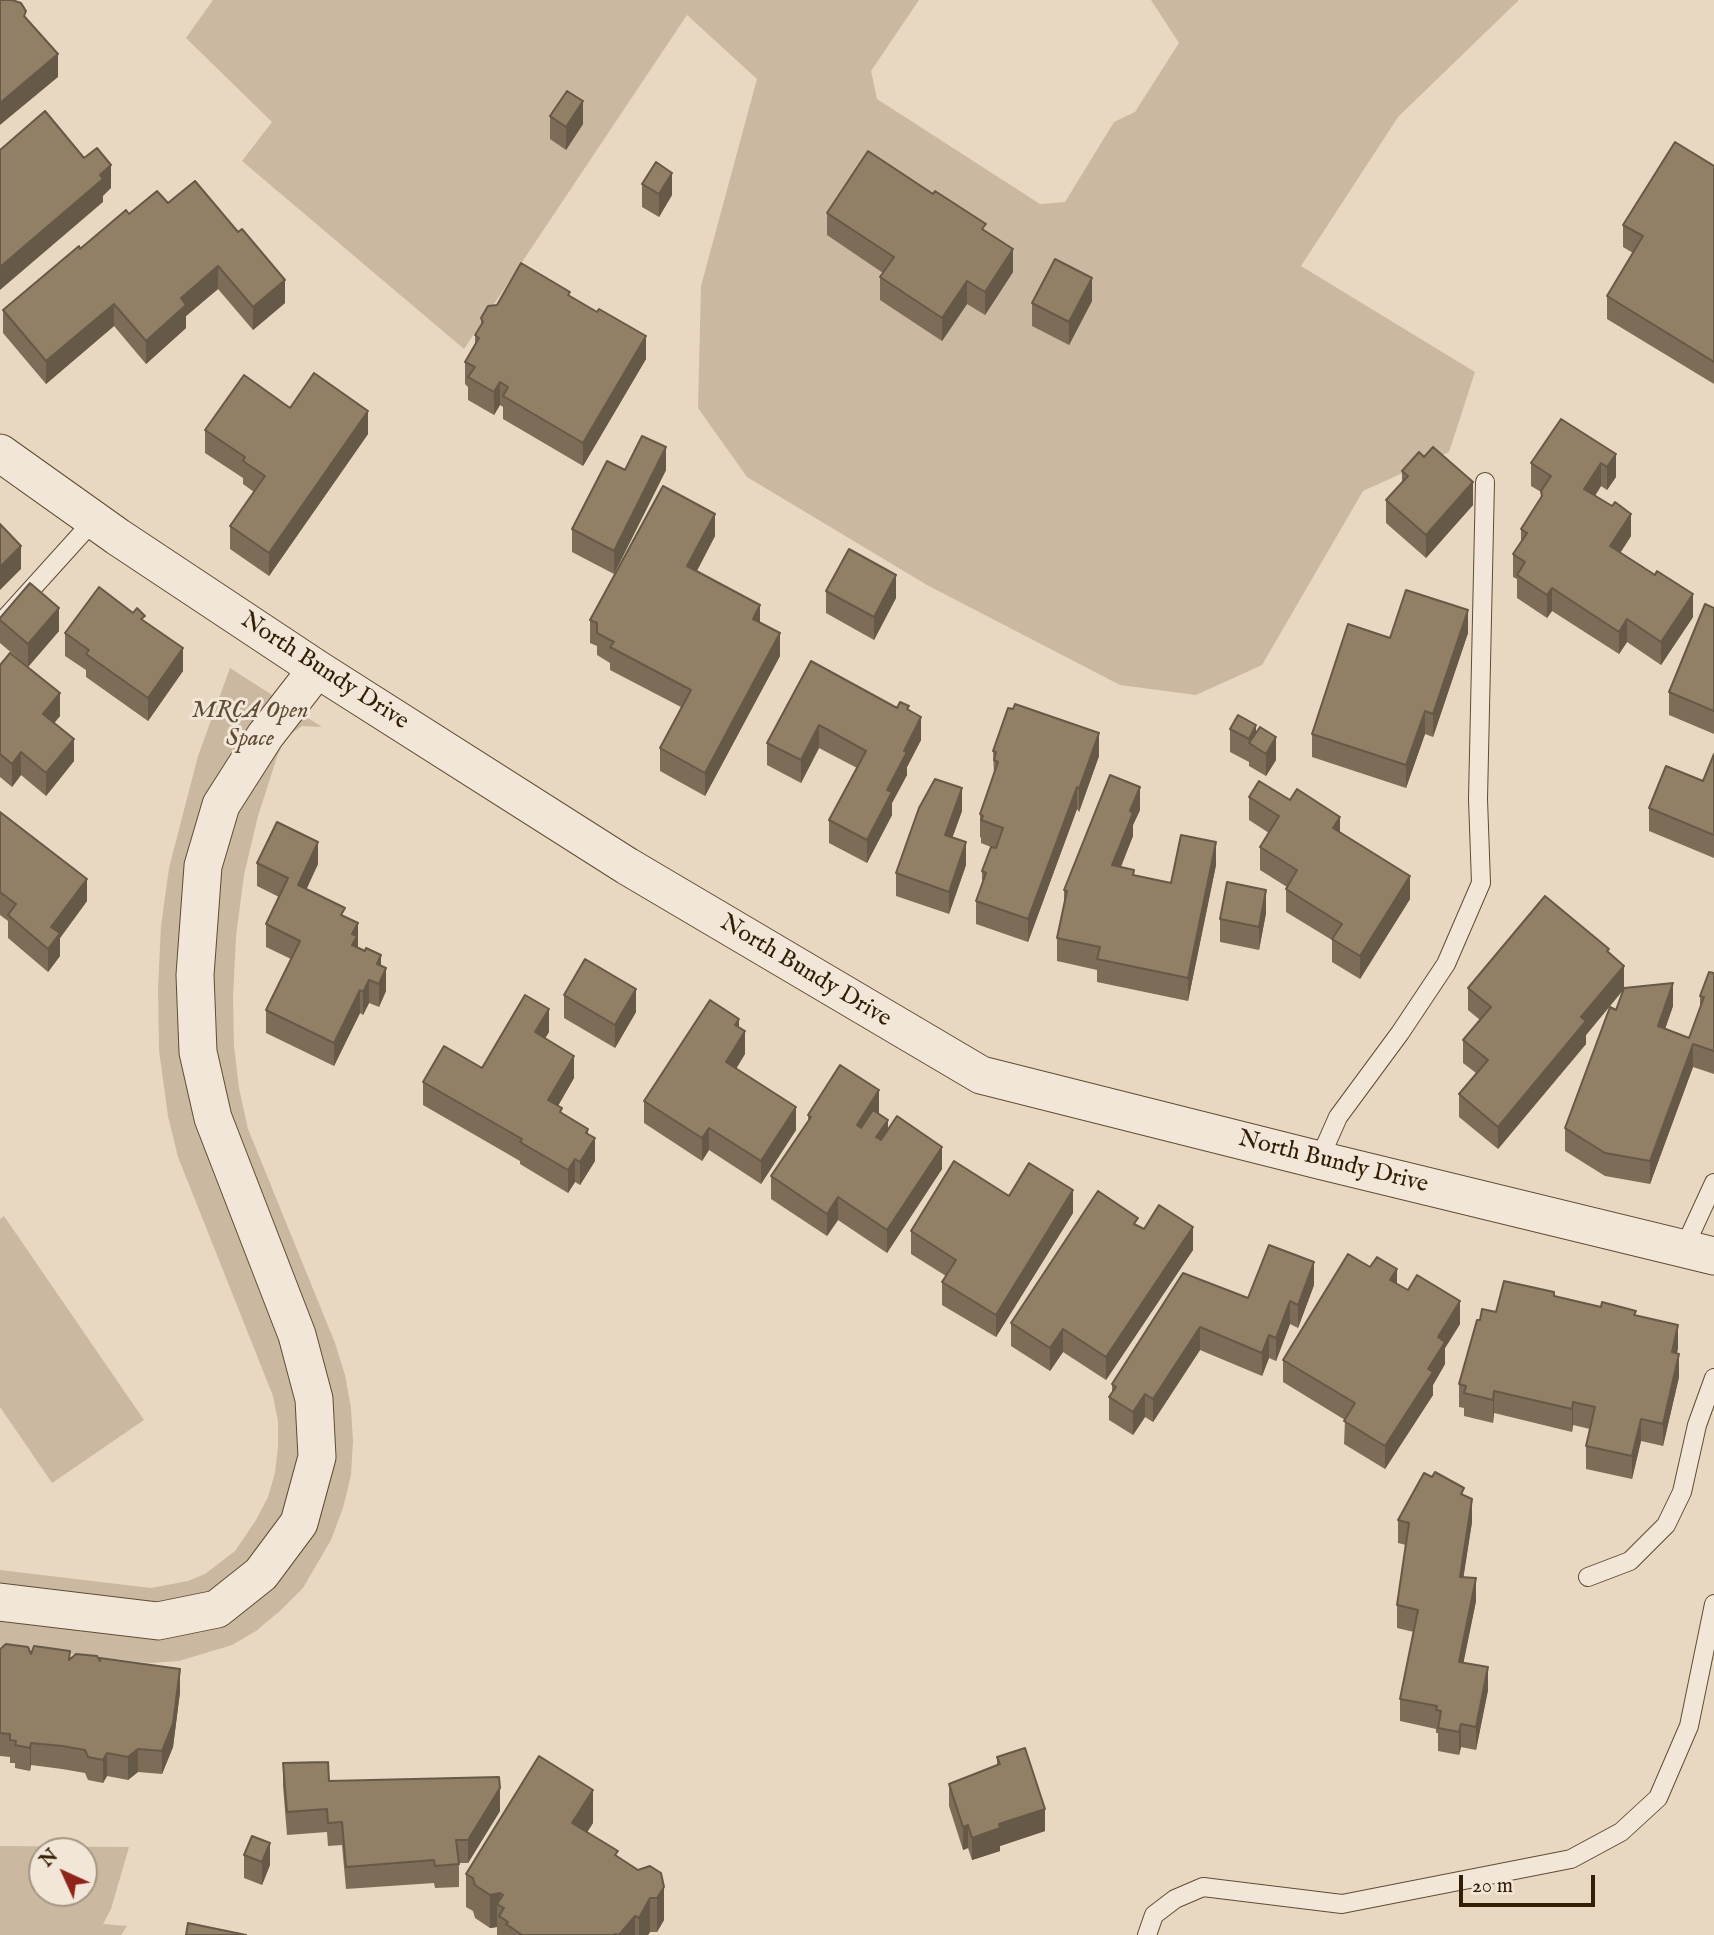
<!DOCTYPE html>
<style>
body{margin:0}
#map{position:relative;width:1714px;height:1935px;overflow:hidden;background:#e9d8c1;font-family:"IM FELL English",serif}
canvas{display:block}
.north{position:absolute;left:28px;top:1837px;width:70px;height:70px;box-sizing:border-box;background:#f1e6d7;border:2px solid #a59683;border-radius:50%;rotate:315deg;font-size:19px;font-weight:700;line-height:28px;text-align:center;color:#321e04}
.north::after{content:'';display:block;margin:auto;width:24px;height:32px;background:#8f2418;clip-path:polygon(50% 0,100% 100%,50% 72%,0 100%)}
.scale{position:absolute;left:1459px;top:1875px;width:136px;height:32px;box-sizing:border-box;border:4px solid #321e04;border-top:0;padding-left:9px;font-size:21px;line-height:24px;white-space:nowrap;color:#321e04;-webkit-text-stroke:5px #f1e6d7;paint-order:stroke}
</style>
<div id="map">
<canvas width="1714" height="1935"></canvas>
<div class="north">N</div>
<div class="scale">20 m</div>
</div>
<script>
const g = document.querySelector('canvas').getContext('2d');
g.lineJoin = 'round';
function fill(path, color) { g.fillStyle = color; g.fill(path, 'evenodd'); }
const poly = rows => new Path2D(rows.map(r => 'M' + r).join(''));
function trace(path, color, width, dash) { g.strokeStyle = color; g.lineWidth = width; g.lineCap = dash ? 'butt' : 'round'; g.setLineDash(dash || []); g.stroke(path); }
function drawText(font, color, halo, rows, align = 'center') {
  g.font = font + ' "IM FELL English",serif'; g.lineWidth = 6; g.setLineDash([]); g.textBaseline = 'middle'; g.strokeStyle = halo; g.fillStyle = color; for (const [text, x, y, turn = 0] of rows) {
    g.save(); g.translate(x, y); g.rotate((+turn || 0) * Math.PI / 180); g.textAlign = isNaN(turn) ? turn : align; if (halo) g.strokeText(text, 0, 0); g.fillText(text, 0, 0); g.restore();
  }
}
fill(poly([
 [213,0,919,0,871,71,877,99,1040,204,1065,202,1114,122,1135,112,1179,43,1151,0,1519,0,1398,117,1301,266,1475,372,1449,452,1363,491,1262,665,1196,695,1120,685,927,585,747,477,698,408,701,286,757,79,687,15,464,349,242,161,272,122,186,38],
 [230,668,322,727,302,726,286,737,277,757,258,816,244,875,236,936,233,997,234,1046,239,1088,248,1129,335,1343,345,1375,351,1408,353,1441,351,1475,343,1508,331,1540,303,1588,281,1610,256,1631,232,1645,179,1661,150,1663,0,1646,0,1570,151,1588,188,1581,205,1574,235,1551,256,1520,268,1497,275,1473,278,1447,278,1421,273,1396,178,1157,168,1116,159,1050,158,988,161,926,169,868,198,756],
 [4,1216,144,1420,52,1483,0,1407,0,1219],
 [0,1846,129,1847,111,1909,103,1924,127,1926,121,1935,0,1935],
 [42,1851,84,1851,84,1893,42,1893]
]), '#cab8a1');
const service = poly([
 [0,624,94,520],
 [1319,1160,1338,1117,1400,1033,1446,964,1481,883,1478,799,1485,482],
 [1684,1248,1714,1183],
 [1588,1577,1630,1561,1666,1525,1682,1492,1697,1425,1714,1378],
 [1147,1935,1154,1915,1175,1899,1203,1887,1342,1904,1571,1859,1621,1832,1658,1798,1689,1726,1714,1604]
]);
const minor = poly([
 [0,453,118,537,317,669,627,866,981,1075,1319,1160,1714,1256],
 [0,1602,158,1621,217,1609,261,1574,299,1523,317,1457,314,1399,297,1335,213,1118,198,1052,195,975,203,866,221,805,265,736,317,669]
]);
trace(service, '#604c33', 20);
trace(minor, '#604c33', 39);
trace(service, '#f1e6d7', 18);
trace(minor, '#f1e6d7', 37);
fill(poly([
 [550,116,583,124,566,150,550,139],
 [1714,166,1714,384,1607,319,1607,296,1633,253,1623,247,1623,225],
 [642,184,672,195,659,217,642,207],
 [168,203,285,303,253,330,218,289,186,316,186,328,146,364,114,326,46,384,3,333,3,310,80,249,129,214],
 [827,213,986,232,1013,272,985,315,967,304,942,341,880,300,880,277,883,273,827,235],
 [570,296,646,359,583,466,503,419,503,407,500,405,494,415,468,400,468,387,465,384,465,362,475,344,475,335,481,326,481,318],
 [1092,301,1069,345,1032,326,1032,303],
 [290,408,368,434,269,576,230,549,230,526,254,492,243,484,243,478,205,453,205,430],
 [1616,454,1616,477,1607,490,1601,486,1595,496,1631,536,1620,553,1693,617,1661,665,1627,642,1619,654,1552,611,1547,618,1517,598,1517,579,1513,577,1513,554,1521,542,1521,529,1541,498,1541,492,1531,486,1531,463],
 [625,470,666,470,614,574,572,552,572,529],
 [1402,471,1473,505,1426,558,1386,523,1386,500,1402,482],
 [715,536,697,571,760,622,780,656,705,796,660,771,660,748,681,707,610,670,610,663,597,655,597,646,590,643,590,620],
 [826,591,896,598,874,640,826,613],
 [1714,608,1714,734,1669,715,1669,692],
 [0,618,59,631,28,667,0,643],
 [145,622,183,671,148,721,86,677,86,670,65,656,65,633],
 [1468,633,1433,737,1425,734,1406,788,1312,757,1312,734,1390,638],
 [811,661,897,708,909,711,921,740,907,767,907,775,892,803,892,815,867,863,829,843,829,820,857,768,819,748,801,783,767,765,767,743],
 [0,665,60,716,54,723,74,761,46,796,21,775,12,787,0,777],
 [1230,729,1256,733,1276,760,1266,776,1249,766,1249,761,1249,762,1230,752],
 [993,751,1099,756,1079,812,1077,809,1028,942,976,924,976,901,982,884,982,871,991,847,981,843,981,838,980,837,980,814,994,775],
 [1714,754,1714,858,1649,831,1649,808,1703,781],
 [1249,797,1340,833,1410,899,1360,979,1332,962,1332,940,1286,912,1286,889,1287,887,1260,870,1260,847,1269,833,1249,820],
 [1140,810,1133,825,1133,836,1121,867,1134,876,1171,883,1216,865,1188,1001,1097,982,1097,970,1057,961,1057,938,1064,908,1064,890],
 [962,811,952,838,966,865,949,914,896,896,896,873],
 [0,812,87,901,60,938,60,956,48,972,8,938,8,921,0,915],
 [257,863,318,864,306,889,345,917,357,947,381,966,386,991,379,1007,369,1003,363,1015,360,1013,334,1066,266,1033,266,1010,291,959,266,947,266,924,279,897,257,886],
 [1266,913,1259,950,1220,942,1220,919],
 [1609,952,1624,988,1673,1006,1665,1029,1689,1038,1700,1008,1700,996,1714,973,1714,1074,1693,1067,1650,1184,1605,1176,1565,1151,1565,1128,1616,1010,1623,990,1586,1035,1586,1044,1498,1149,1459,1117,1459,1094,1476,1073,1463,1063,1463,1040,1480,1020,1468,1010,1468,988],
 [564,995,636,1012,615,1048,564,1018],
 [549,1032,545,1038,574,1078,558,1106,562,1114,588,1135,595,1161,580,1185,575,1182,568,1193,520,1164,520,1161,423,1105,423,1082,482,1068],
 [745,1054,736,1069,796,1130,761,1184,709,1150,702,1161,644,1123,644,1101],
 [879,1113,888,1130,942,1169,887,1253,838,1220,827,1236,771,1199,771,1176,808,1122,808,1115],
 [1009,1196,1073,1213,996,1337,942,1305,942,1282,946,1276,911,1254,911,1231],
 [1138,1226,1144,1229,1193,1250,1106,1380,1063,1352,1050,1371,1011,1346,1011,1323],
 [1397,1284,1460,1324,1445,1348,1445,1364,1433,1385,1433,1395,1385,1469,1344,1444,1345,1420,1283,1382,1283,1360],
 [1314,1285,1298,1328,1290,1324,1276,1361,1269,1358,1262,1376,1200,1350,1153,1422,1145,1417,1133,1435,1109,1420,1109,1397,1112,1393,1112,1384,1248,1298],
 [1554,1296,1636,1315,1678,1348,1677,1353,1679,1377,1663,1446,1641,1441,1632,1479,1586,1469,1586,1446,1590,1429,1573,1425,1572,1432,1494,1413,1493,1423,1464,1416,1464,1408,1459,1407,1459,1384,1480,1320,1496,1312],
 [1464,1495,1472,1522,1463,1577,1476,1601,1463,1663,1488,1690,1476,1750,1461,1747,1459,1755,1438,1751,1438,1733,1436,1733,1436,1729,1400,1721,1400,1699,1414,1632,1397,1628,1397,1605,1406,1545,1398,1543,1398,1520],
 [0,1649,70,1659,100,1661,180,1692,173,1747,162,1774,138,1772,128,1780,107,1776,103,1783,88,1780,85,1773,62,1769,31,1765,30,1771,15,1768,15,1763,10,1763,10,1757,0,1756],
 [997,1757,1045,1831,1000,1846,1000,1851,972,1860,968,1848,963,1850,949,1806,949,1784,997,1765],
 [283,1763,329,1781,500,1811,468,1863,459,1863,459,1887,435,1888,434,1883,346,1889,342,1845,328,1846,327,1832,287,1835,283,1786],
 [593,1823,587,1832,618,1857,638,1870,650,1866,664,1920,657,1932,650,1932,648,1935,497,1935,497,1927,490,1928,475,1918,473,1911,466,1907,466,1874],
 [244,1855,270,1865,262,1885,244,1878]
]), '#7d6d58');
fill(poly([
 [58,54,58,77,0,125,0,103],
 [583,101,583,124,566,150,566,127],
 [111,165,111,188,103,196,103,202,0,290,0,267],
 [672,173,672,195,659,217,659,194],
 [1013,249,1013,272,985,315,985,292],
 [218,266,218,289,186,316,186,328,146,364,146,341,181,298],
 [1092,278,1092,301,1069,345,1069,322],
 [285,280,285,303,253,330,253,307],
 [967,281,967,304,942,341,942,318],
 [114,304,114,326,46,384,46,361],
 [646,336,646,359,583,466,583,443],
 [500,382,500,405,494,415,494,392],
 [368,411,368,434,269,576,269,553],
 [666,447,666,470,614,574,614,551],
 [1616,454,1616,477,1607,490,1607,467],
 [1601,463,1601,486,1584,512,1584,489],
 [1473,482,1473,505,1426,558,1426,535],
 [715,514,715,536,687,589,687,566],
 [1631,514,1631,536,1610,569,1610,546],
 [21,546,21,569,0,590,0,567],
 [896,575,896,598,874,640,874,617],
 [1552,588,1552,611,1547,618,1547,595],
 [1693,594,1693,617,1661,665,1661,642],
 [760,605,760,628,753,619],
 [59,608,59,631,28,667,28,644],
 [1468,610,1468,633,1433,737,1433,714],
 [1627,619,1627,642,1619,654,1619,632],
 [780,633,780,656,705,796,705,773],
 [183,648,183,671,148,721,148,698],
 [60,693,60,716,43,737,43,714],
 [1425,711,1425,734,1406,788,1406,765],
 [921,717,921,740,907,767,907,775,892,803,892,815,867,863,867,840,904,751],
 [819,725,819,748,801,783,801,760],
 [1256,725,1256,747,1249,743,1249,762,1249,739],
 [1099,733,1099,756,1079,812,1079,789],
 [1276,737,1276,760,1266,776,1266,754],
 [74,739,74,761,46,796,46,773],
 [21,752,21,775,12,787,12,764],
 [1077,787,1077,809,1028,942,1028,919],
 [1140,787,1140,810,1133,825,1133,836,1112,888,1112,865,1130,811],
 [962,788,962,811,945,858,945,835],
 [1340,817,1340,839,1333,828],
 [318,842,318,864,298,908,298,885],
 [966,842,966,865,949,914,949,892],
 [1216,842,1216,865,1188,1001,1188,978],
 [1410,876,1410,899,1360,979,1360,956],
 [87,879,87,901,60,938,60,956,48,972,48,949,51,927],
 [1266,890,1266,913,1259,950,1259,927],
 [358,923,358,946,352,968,352,934],
 [381,955,381,978,377,964],
 [1624,966,1624,989,1586,1035,1586,1044,1498,1149,1498,1127,1581,1017],
 [386,968,386,991,379,1007,379,984],
 [369,980,369,1003,363,1015,363,992],
 [1673,983,1673,1006,1658,1049,1658,1026],
 [636,989,636,1012,615,1048,615,1025],
 [360,990,360,1013,334,1066,334,1043],
 [549,1009,549,1032,535,1055,535,1032],
 [739,1019,739,1041,745,1031,745,1054,726,1085,726,1062,735,1025],
 [1693,1044,1693,1067,1650,1184,1650,1161],
 [574,1056,574,1078,548,1123,548,1100],
 [879,1090,879,1113,857,1147,857,1125],
 [796,1107,796,1130,761,1184,761,1161],
 [888,1120,888,1142,876,1160,876,1137],
 [709,1128,709,1150,702,1161,702,1138],
 [588,1129,588,1149,595,1138,595,1161,580,1185,580,1162,586,1133],
 [942,1147,942,1169,887,1253,887,1230],
 [575,1159,575,1182,568,1193,568,1170],
 [1073,1190,1073,1213,996,1337,996,1315],
 [838,1197,838,1220,827,1236,827,1214],
 [1193,1227,1193,1250,1106,1380,1106,1357],
 [1314,1262,1314,1285,1298,1328,1298,1305],
 [1397,1269,1397,1292,1390,1280],
 [1290,1301,1290,1324,1276,1361,1276,1338],
 [1460,1301,1460,1324,1445,1348,1445,1364,1433,1385,1433,1395,1385,1469,1385,1446,1428,1369,1438,1337],
 [1678,1325,1678,1348,1672,1375,1672,1352],
 [1200,1327,1200,1350,1153,1422,1153,1399],
 [1063,1329,1063,1352,1050,1371,1050,1348],
 [1269,1335,1269,1358,1262,1376,1262,1353],
 [1679,1354,1679,1377,1663,1446,1663,1424],
 [1494,1391,1494,1413,1493,1423,1493,1400],
 [1145,1394,1145,1417,1133,1435,1133,1412],
 [1573,1402,1573,1425,1572,1432,1572,1409],
 [1641,1419,1641,1441,1632,1479,1632,1456],
 [1472,1499,1472,1522,1460,1600,1460,1577],
 [1476,1578,1476,1601,1459,1685,1459,1662],
 [1488,1667,1488,1690,1476,1750,1476,1727],
 [180,1669,180,1692,173,1747,162,1774,162,1751],
 [1461,1724,1461,1747,1459,1755,1459,1732],
 [31,1743,31,1765,30,1771,30,1748],
 [138,1749,138,1772,128,1780,128,1757],
 [107,1753,107,1776,103,1783,103,1760],
 [500,1788,500,1811,468,1863,468,1840],
 [593,1790,593,1823,572,1856,572,1823],
 [1045,1809,1045,1831,1000,1846,1000,1851,972,1860,972,1838,999,1824],
 [968,1825,968,1848,963,1850,963,1827],
 [270,1843,270,1865,262,1885,262,1862],
 [664,1887,664,1920,657,1932,657,1898],
 [500,1893,500,1906,497,1904,497,1927,490,1928,490,1895],
 [650,1898,650,1932,648,1935,639,1935,639,1918],
 [635,1916,635,1935,619,1935]
]), '#665947');
const building = poly([
 [0,0,12,0,21,3,26,11,24,16,58,54,0,103,0,0],
 [567,91,583,101,566,127,550,116,567,91],
 [45,111,84,158,97,148,111,165,100,175,103,179,0,267,0,150,45,111],
 [1675,142,1714,166,1714,362,1607,296,1643,236,1623,225,1675,142],
 [868,151,933,194,935,191,986,224,982,229,1013,249,985,292,967,281,942,318,880,277,894,257,827,213,868,151],
 [656,162,672,173,659,194,642,184,656,162],
 [195,181,238,232,242,229,285,280,253,307,218,266,181,298,186,305,146,341,114,304,46,361,3,310,79,246,80,249,126,210,129,214,157,191,168,203,195,181],
 [1055,259,1092,278,1069,322,1032,303,1055,259],
 [521,263,570,292,568,295,597,312,599,309,646,336,583,443,503,396,508,387,500,382,494,392,468,377,475,367,465,362,479,338,475,335,483,322,481,318,488,306,497,305,521,263],
 [314,373,368,411,269,553,230,526,265,476,243,461,245,457,205,430,244,375,290,408,314,373],
 [1561,419,1616,454,1607,467,1601,463,1584,489,1612,506,1615,502,1631,514,1610,546,1655,575,1657,571,1693,594,1661,642,1627,619,1619,632,1552,588,1547,595,1517,575,1525,562,1513,554,1527,533,1521,529,1542,496,1541,491,1551,476,1531,463,1561,419],
 [642,436,666,447,614,551,572,529,607,461,625,470,642,436],
 [1433,447,1473,482,1426,535,1386,500,1408,476,1402,471,1419,452,1424,457,1433,447],
 [663,486,715,514,687,566,760,605,753,619,780,633,705,773,660,748,691,690,610,647,614,642,597,633,597,623,590,620,663,486],
 [0,524,21,546,0,567,0,524],
 [849,549,896,575,874,617,826,591,849,549],
 [30,583,59,608,28,644,0,620,0,618,30,583],
 [99,587,133,613,137,608,145,616,141,619,183,648,148,698,86,654,89,650,65,633,99,587],
 [1406,590,1468,610,1433,714,1425,711,1406,765,1312,734,1348,624,1390,638,1406,590],
 [1705,604,1714,608,1714,711,1669,692,1705,604],
 [10,653,60,693,43,714,74,739,46,773,21,752,12,764,0,754,0,665,10,653],
 [811,661,897,708,900,702,909,706,907,709,921,717,904,751,907,752,887,790,892,792,867,840,829,820,866,751,819,725,801,760,767,743,811,661],
 [1015,704,1099,733,1079,789,1077,787,1028,919,976,901,986,873,982,871,991,847,996,848,1003,828,981,820,983,816,980,814,998,762,994,760,996,752,993,751,1008,708,1013,709,1015,704],
 [1238,715,1256,725,1249,739,1230,729,1238,715],
 [1260,727,1276,737,1266,754,1249,743,1260,727],
 [1714,754,1714,835,1649,808,1666,766,1703,781,1714,754],
 [1110,775,1140,787,1130,811,1133,813,1112,865,1134,870,1133,875,1171,883,1181,835,1216,842,1188,978,1097,959,1100,947,1057,938,1067,891,1064,890,1110,775],
 [935,779,962,788,945,835,966,842,949,892,896,873,919,808,935,779],
 [1259,781,1290,800,1297,789,1340,817,1333,828,1410,876,1360,956,1332,939,1342,924,1286,889,1297,870,1260,847,1279,816,1249,797,1259,781],
 [0,812,87,879,51,927,60,933,48,949,8,915,16,904,0,892,0,812],
 [277,822,318,842,298,885,345,908,341,915,358,923,352,934,357,936,352,945,365,951,366,948,381,955,377,964,386,968,379,984,369,980,363,992,360,990,334,1043,266,1010,300,941,266,924,288,878,257,863,277,822],
 [1227,882,1266,890,1259,927,1220,919,1227,882],
 [1545,896,1609,949,1607,951,1624,966,1581,1017,1586,1021,1498,1127,1459,1094,1488,1060,1463,1040,1491,1007,1468,988,1545,896],
 [585,959,636,989,615,1025,564,995,585,959],
 [1709,972,1714,973,1714,1051,1693,1044,1650,1161,1605,1153,1565,1128,1610,1007,1616,1010,1624,988,1673,983,1658,1026,1689,1038,1704,997,1700,996,1709,972],
 [525,995,549,1009,535,1032,574,1056,548,1100,562,1108,560,1112,588,1129,586,1133,595,1138,580,1162,575,1159,568,1170,520,1142,522,1139,423,1082,444,1046,482,1068,525,995],
 [710,1000,739,1019,735,1025,745,1031,726,1062,796,1107,761,1161,709,1128,702,1138,644,1101,710,1000],
 [840,1065,879,1090,857,1125,861,1128,873,1110,888,1120,876,1137,881,1140,897,1116,942,1147,887,1230,838,1197,827,1214,771,1176,811,1117,808,1115,840,1065],
 [954,1161,1009,1196,1029,1163,1073,1190,996,1315,942,1282,956,1260,911,1231,954,1161],
 [1098,1191,1138,1218,1134,1224,1144,1229,1159,1205,1193,1227,1106,1357,1063,1329,1050,1348,1011,1323,1098,1191],
 [1269,1245,1314,1262,1298,1305,1290,1301,1276,1338,1269,1335,1262,1353,1200,1327,1153,1399,1145,1394,1133,1412,1109,1397,1116,1387,1112,1384,1183,1273,1248,1298,1269,1245],
 [1348,1254,1370,1267,1377,1257,1397,1269,1390,1280,1408,1290,1417,1275,1460,1301,1438,1337,1445,1342,1428,1369,1433,1372,1385,1446,1344,1421,1355,1403,1283,1360,1348,1254],
 [1504,1281,1554,1292,1554,1296,1601,1307,1602,1302,1636,1311,1634,1315,1678,1325,1672,1352,1679,1354,1663,1424,1641,1419,1632,1456,1586,1446,1595,1407,1573,1402,1572,1409,1494,1391,1493,1400,1464,1393,1466,1386,1459,1384,1477,1320,1480,1320,1482,1309,1496,1312,1504,1281],
 [1435,1472,1464,1488,1461,1494,1472,1499,1460,1577,1476,1578,1459,1662,1488,1667,1476,1727,1461,1724,1459,1732,1438,1728,1441,1711,1436,1710,1437,1706,1400,1699,1418,1610,1397,1605,1409,1523,1398,1520,1424,1473,1432,1477,1435,1472],
 [6,1644,28,1647,31,1654,34,1646,70,1651,69,1660,76,1654,97,1656,100,1661,100,1658,180,1669,173,1724,162,1751,138,1749,128,1757,107,1753,103,1760,88,1757,85,1750,62,1746,31,1743,30,1748,15,1745,16,1741,10,1740,10,1734,0,1733,0,1649,6,1644],
 [1025,1748,1045,1809,999,1824,1000,1828,972,1838,968,1825,963,1827,949,1784,1000,1764,997,1757,1025,1748],
 [539,1756,593,1790,572,1823,618,1851,615,1855,638,1870,650,1866,661,1873,664,1887,657,1898,650,1898,639,1918,635,1916,619,1935,615,1934,614,1935,522,1935,506,1924,508,1922,499,1916,504,1908,497,1904,503,1895,500,1893,490,1895,475,1885,473,1878,466,1874,539,1756],
 [328,1762,329,1781,499,1777,500,1788,468,1840,456,1840,459,1864,435,1866,434,1860,346,1867,342,1822,328,1823,327,1809,287,1812,283,1763,328,1762],
 [252,1836,270,1843,262,1862,244,1855,252,1836],
 [188,1923,246,1935,186,1935,188,1923]
]);
fill(building, '#917f66');
trace(building, '#665947', 2);
drawText('24px', '#321e04', '#f1e6d7', [
 ["North Bundy Drive",324,672,33],
 ["North Bundy Drive",805,972,31],
 ["North Bundy Drive",1333,1163,14]
]);
drawText('italic 24px', '#604c33', '#f1e6d7', [
 ["MRCA Open",250,712],
 ["Space",250,740]
]);
</script>
